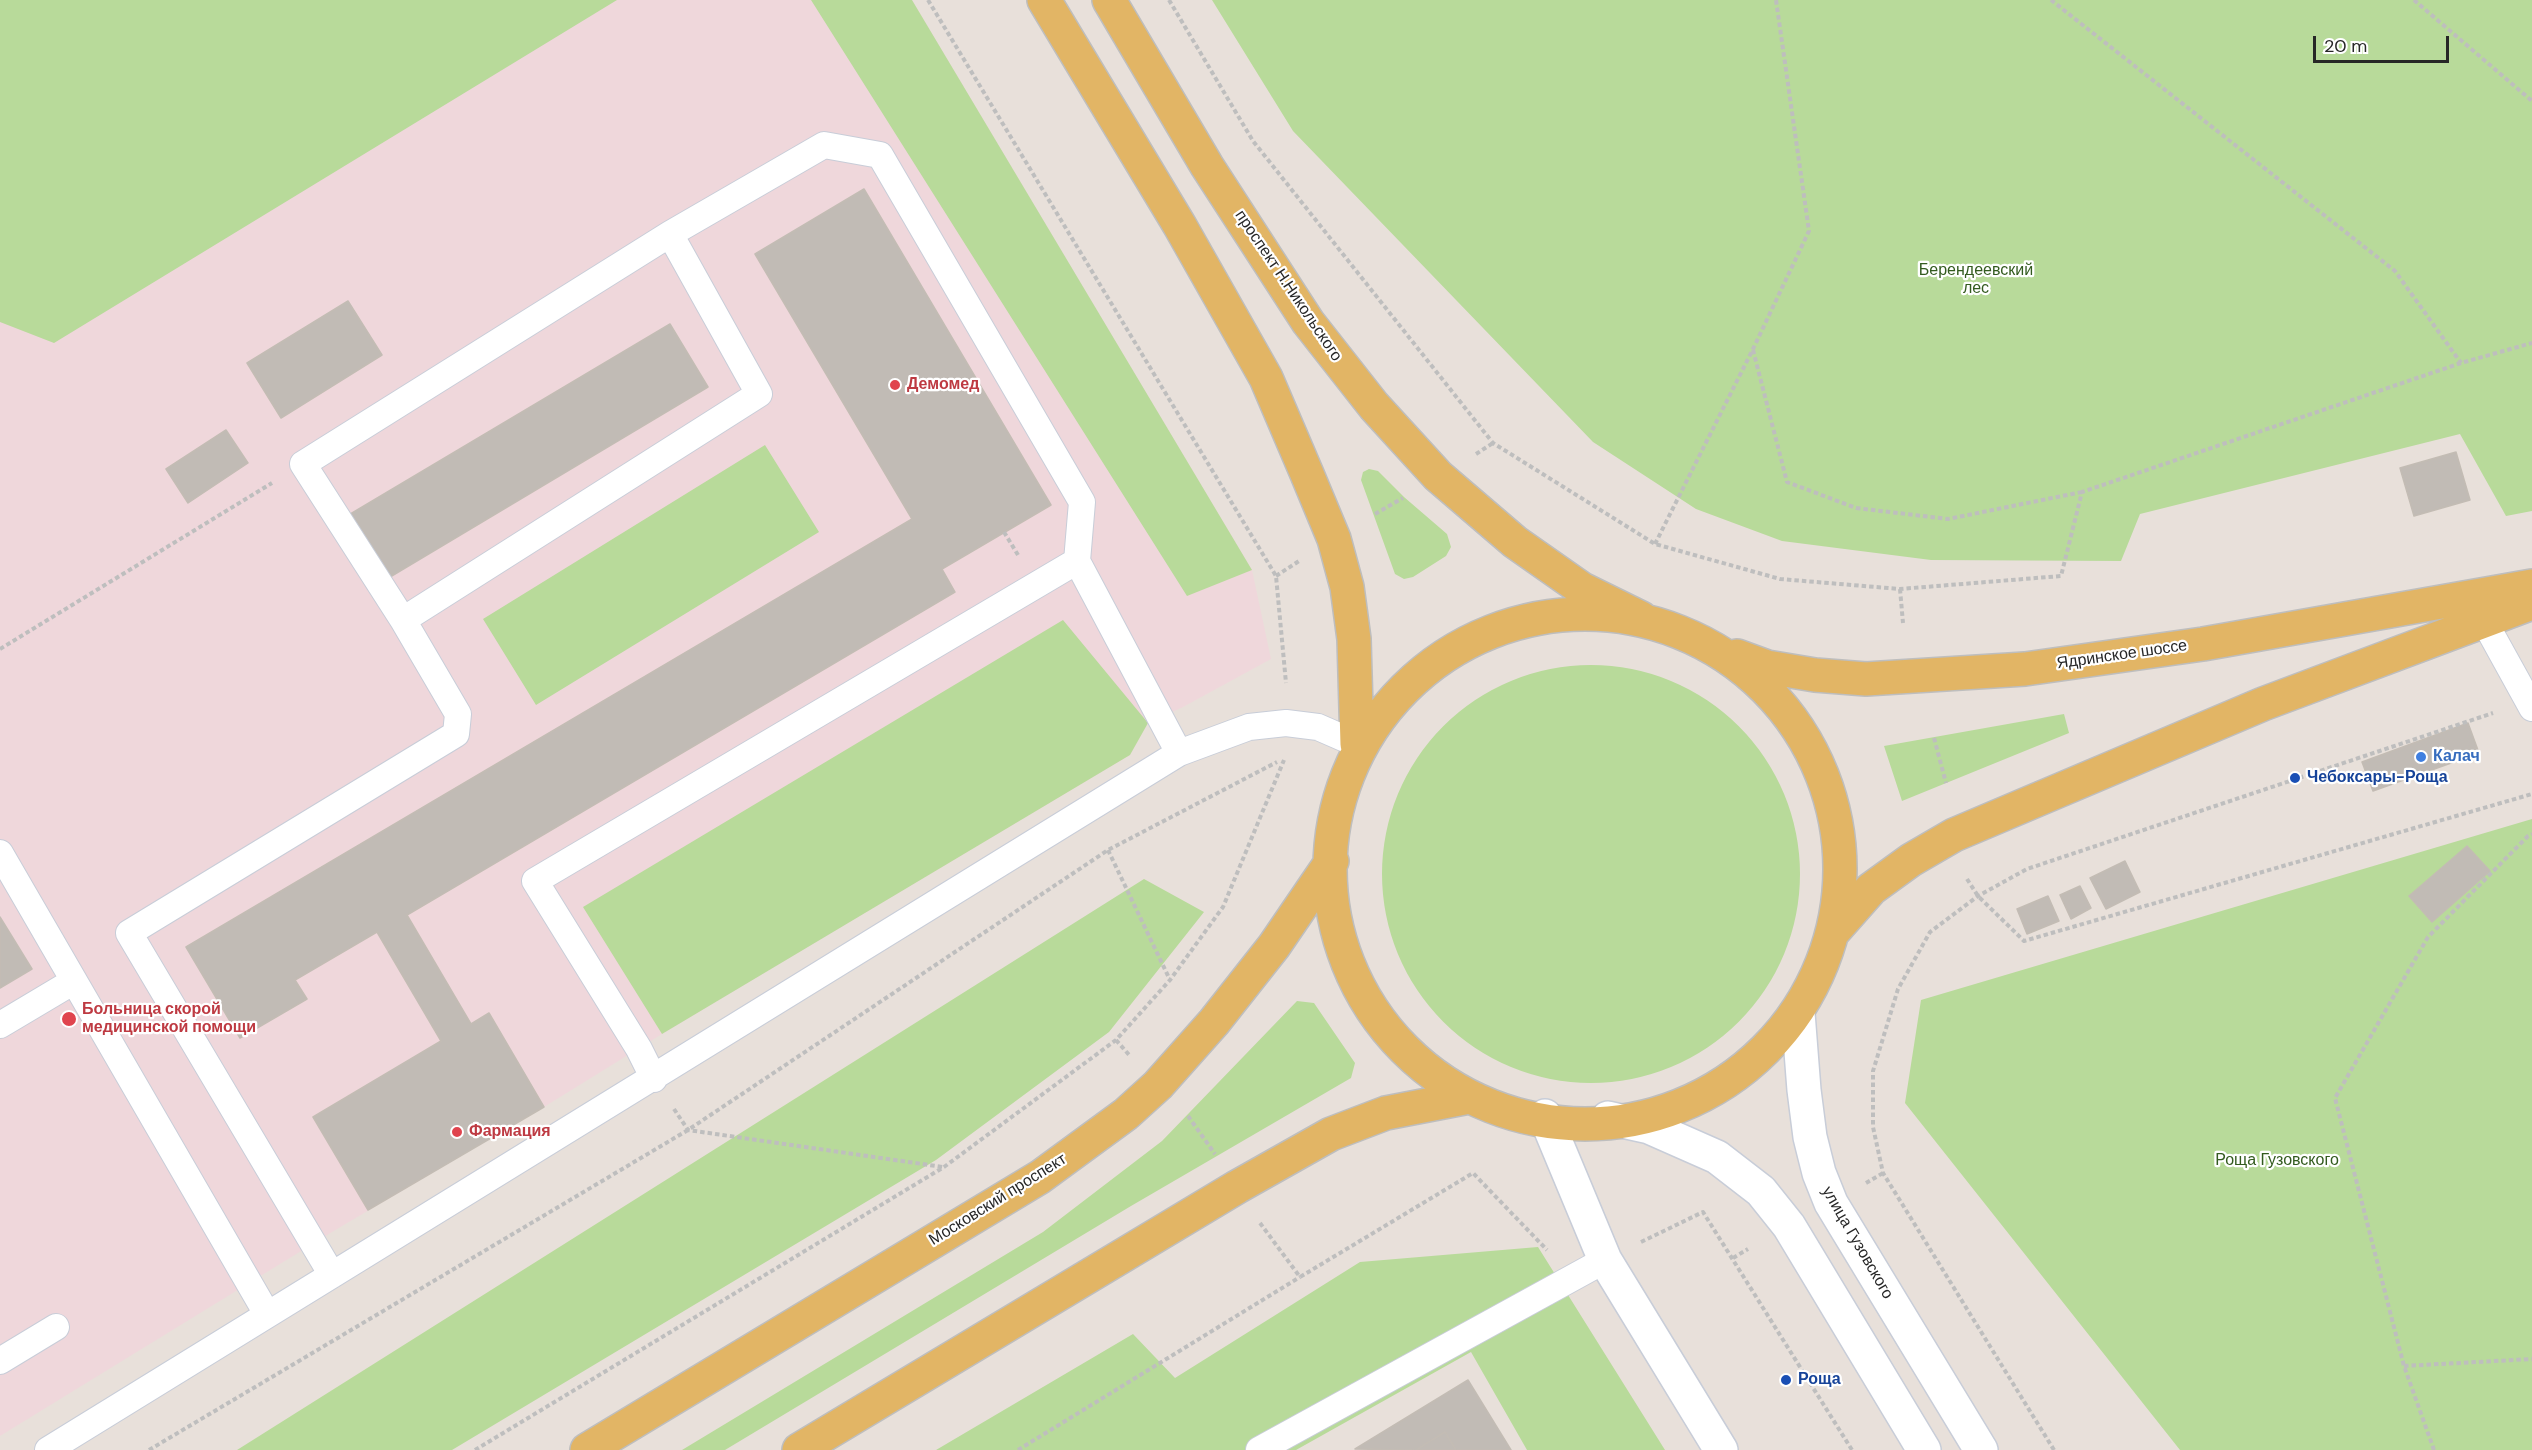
<!DOCTYPE html>
<meta charset="utf-8">
<style>
body{margin:0}
#map{position:relative;width:2532px;height:1450px;overflow:hidden;background:#e8e0da;font-family:"DM Sans",sans-serif}
canvas{display:block}
.scale{position:absolute;left:2313px;top:36px;width:136px;height:27px;box-sizing:border-box;border:3px solid #272727;border-top:0;padding-left:8px;font-size:18px;line-height:21px;white-space:nowrap;color:#272727;-webkit-text-stroke:4px #fff;paint-order:stroke}
</style>
<div id="map">
<canvas width="2532" height="1450"></canvas>
<div class="scale">20 m</div>
</div>
<script>
const g = document.querySelector('canvas').getContext('2d');
g.lineJoin = 'round';
function fill(path, color) { g.fillStyle = color; g.fill(path, 'evenodd'); }
const poly = rows => new Path2D(rows.map(r => 'M' + r).join(''));
function trace(path, color, width, dash) { g.strokeStyle = color; g.lineWidth = width; g.lineCap = dash ? 'butt' : 'round'; g.setLineDash(dash || []); g.stroke(path); }
function drawText(font, color, halo, rows, align = 'center') {
  g.font = font + ' "DM Sans",sans-serif'; g.lineWidth = 4.5; g.setLineDash([]); g.textBaseline = 'middle'; g.strokeStyle = halo; g.fillStyle = color; for (const [text, x, y, turn = 0] of rows) {
    g.save(); g.translate(x, y); g.rotate((+turn || 0) * Math.PI / 180); g.textAlign = isNaN(turn) ? turn : align; if (halo) g.strokeText(text, 0, 0); g.fillText(text, 0, 0); g.restore();
  }
}
fill(poly([
 [0,0,912,0,1252,570,1271,659,1183,707,1148,723,1130,755,662,1034,544,1107,337,1229,0,1436]
]), '#efd7db');
fill(poly([
 [0,0,617,0,54,343,0,322],
 [811,0,912,0,1252,570,1187,596],
 [1212,0,2532,0,2532,511,2506,516,2460,434,2140,514,2121,561,1931,560,1782,541,1696,509,1593,442,1293,131],
 [765,445,819,532,536,705,483,619],
 [1369,469,1378,471,1404,497,1447,534,1451,547,1446,556,1413,577,1404,579,1395,574,1361,480,1363,472],
 [1063,620,1148,723,1130,755,662,1034,583,907],
 '1382 874a209 209 0 1 1 418 0a209 209 0 1 1-418 0Z',
 [2064,714,2069,733,1902,801,1884,746],
 [2532,819,2532,1450,2180,1450,1905,1103,1921,1000],
 [1144,879,1204,912,1109,1032,936,1160,452,1450,237,1450],
 [1297,1001,1314,1003,1355,1063,1351,1078,1131,1206,725,1450,682,1450,1043,1232,1162,1141],
 [1538,1247,1665,1450,1527,1450,1471,1352,1296,1450,936,1450,1133,1334,1175,1378,1360,1262]
]), '#b8da9a');
const building = poly([
 [864,189,1051,505,942,569,955,592,407,915,471,1024,489,1013,544,1107,368,1210,313,1117,441,1041,377,932,295,980,307,999,240,1038,186,947,912,519,755,254,864,189],
 [348,301,382,355,281,418,247,363,348,301],
 [670,324,708,387,385,580,347,516,670,324],
 [226,430,248,463,188,503,166,469,226,430],
 [2456,452,2470,500,2414,516,2400,468,2456,452],
 [2468,723,2479,753,2373,791,2362,762,2468,723],
 [2467,846,2490,871,2432,922,2409,896,2467,846],
 [2125,861,2140,892,2106,909,2090,878,2125,861],
 [2080,886,2091,908,2071,919,2060,895,2080,886],
 [2048,896,2059,921,2027,934,2017,909,2048,896],
 [0,917,32,969,0,988,0,917],
 [1468,1380,1511,1450,1456,1450,1445,1432,1416,1450,1355,1449,1468,1380],
 [1445,1432,1456,1450,1416,1450,1445,1432]
]);
fill(building, '#c1bbb5');
trace(building, '#c3bcb4', 1.5);
const service = poly([
 [1077,561,1179,753],
 [403,620,303,464,670,234],
 [2484,621,2532,708],
 [0,853,267,1314],
 [0,1025,74,981],
 [332,1275,129,933,456,734,458,714,403,620,759,394,670,234,824,145,880,155,1082,502,1077,561,535,881,639,1049,654,1079],
 [0,1361,56,1327],
 [48,1450,1179,753,1249,727,1286,723,1318,727,1357,744],
 [1259,1450,1605,1260]
]);
const minor = poly([
 [1545,1116,1605,1260,1721,1450]
]);
const secondary = poly([
 [1798,1013,1804,1090,1810,1137,1819,1173,1831,1203,1981,1450],
 [1608,1118,1649,1127,1717,1157,1761,1191,1789,1226,1924,1450]
]);
const primary = poly([
 [1044,0,1180,226,1266,378,1307,474,1334,539,1347,587,1354,639,1357,744],
 [1109,0,1207,166,1308,322,1374,406,1438,476,1515,542,1582,589,1641,618],
 '1330 869a255 255 0 1 1 510 0a255 255 0 1 1-510 0Z',
 [1737,656,1767,667,1815,675,1866,679,2025,669,2203,644,2532,586],
 [1833,932,1871,889,1911,860,1954,835,2263,704,2532,603],
 [587,1450,1040,1177,1126,1114,1158,1085,1214,1022,1274,946,1332,861],
 [799,1450,1237,1187,1331,1134,1386,1113,1464,1098]
]);
trace(service, '#c8cdd8', 28);
trace(minor, '#c8cdd8', 36);
trace(secondary, '#c8cdd8', 36);
trace(primary, '#bebebe', 36);
trace(poly([
 [928,0,1276,576,1286,683],
 [1169,0,1253,141,1493,443,1655,544,1780,579,1900,589,2061,576,2082,492,2461,363,2532,343],
 [2051,0,2395,271,2461,363],
 [2414,0,2532,101],
 [1753,350,1787,482,1856,508,1948,519,2082,492],
 [1476,454,1493,443],
 [1375,514,1403,498],
 [1004,532,1018,555],
 [1655,544,1753,349,1809,231,1776,0],
 [1276,576,1299,561],
 [1900,589,1903,623],
 [0,649,272,483],
 [1934,738,1946,783],
 [1108,850,1170,980],
 [1967,879,1978,896,2024,941,2532,794],
 [1116,1040,1130,1056],
 [674,1109,688,1130,943,1167],
 [1188,1116,1215,1154],
 [1866,1183,1883,1173],
 [1260,1223,1300,1277,1473,1173,1547,1250],
 [1641,1242,1703,1212,1852,1450],
 [1733,1258,1748,1249],
 [2404,1366,2532,1359],
 [149,1450,688,1130,1108,850,1277,762],
 [475,1450,944,1167,1116,1040,1170,980,1223,907,1284,760],
 [1018,1450,1300,1277],
 [2054,1450,1883,1173,1873,1127,1873,1071,1898,989,1930,932,1978,896,2027,869,2493,713],
 [2434,1450,2404,1366,2335,1098,2428,937,2528,836,2532,834]
]), '#bebebe', 4, [4.5, 3]);
trace(service, '#fff', 26);
trace(minor, '#fff', 33);
trace(secondary, '#fff', 33);
trace(primary, '#e2b565', 33);
for (const [x, y, r, color] of [
 [895,385,6,"#e0444e"],
 [2421,757,6,"#3f7fe0"],
 [2295,778,6,"#1a4fb4"],
 [69,1019,8,"#e0444e"],
 [457,1132,6,"#e0444e"],
 [1786,1380,6,"#1a4fb4"]
]) { const dot = new Path2D(); dot.arc(x, y, r, 0, 2 * Math.PI); g.fillStyle = color; g.fill(dot); trace(dot, '#fff', 2); }
drawText('16px', '#335b1f', '#fff', [
 ["Берендеевский",1976,271],
 ["лес",1976,289],
 ["Роща Гузовского",2277,1161]
]);
drawText('16px', '#272727', '#fff', [
 ["проспект Н.Никольского",1288,286,56],
 ["Ядринское шоссе",2122,655,-8],
 ["Московский проспект",998,1200,-32],
 ["улица Гузовского",1857,1243,60]
]);
drawText('bold 16px', '#be3a42', '#fff', [
 ["Демомед",907,385],
 ["Больница скорой",82,1010],
 ["медицинской помощи",82,1028],
 ["Фармация",469,1132]
], 'left');
drawText('bold 16px', '#366cbe', '#fff', [
 ["Калач",2433,757]
], 'left');
drawText('bold 16px', '#164399', '#fff', [
 ["Чебоксары-Роща",2307,778],
 ["Роща",1798,1380]
], 'left');
</script>
